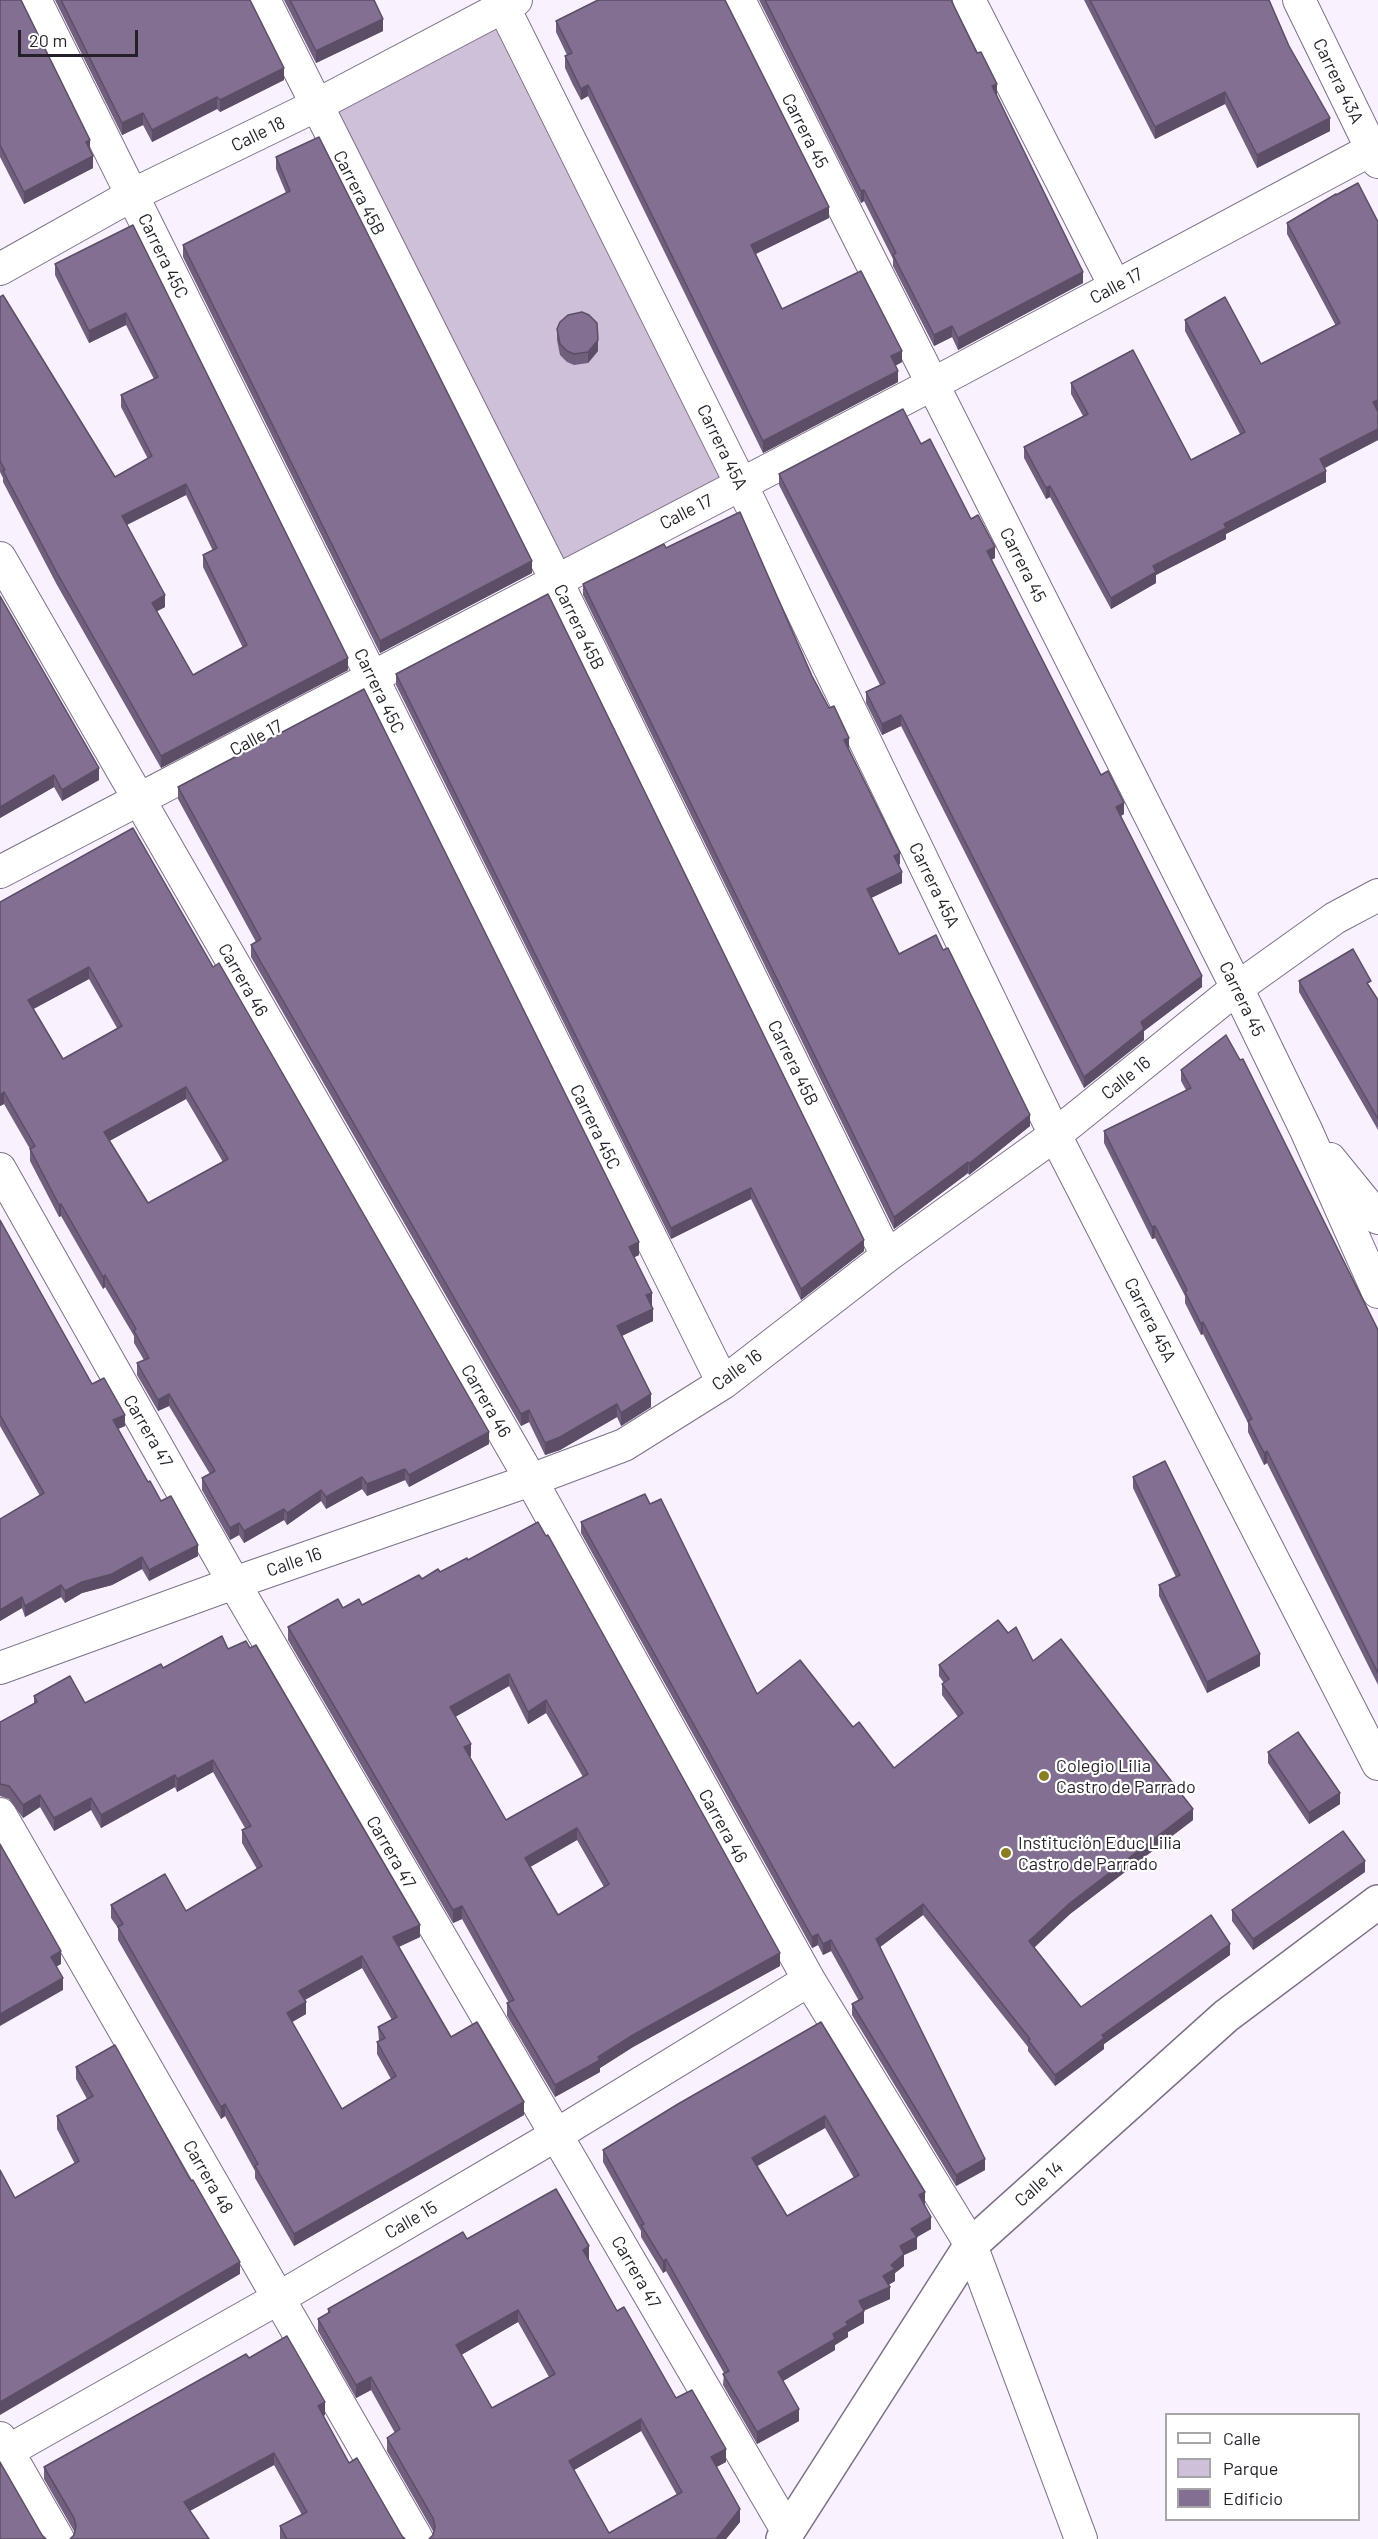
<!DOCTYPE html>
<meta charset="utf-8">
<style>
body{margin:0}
#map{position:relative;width:1378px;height:2539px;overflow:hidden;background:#f9f2fe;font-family:Barlow,sans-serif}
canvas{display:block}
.legend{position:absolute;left:1165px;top:2413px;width:195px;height:108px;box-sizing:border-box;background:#fff;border:2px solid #a8a5a9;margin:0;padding:8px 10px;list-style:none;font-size:18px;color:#251f29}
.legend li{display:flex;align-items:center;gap:12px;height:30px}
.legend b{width:30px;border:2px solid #a8a5a9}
.scale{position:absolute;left:18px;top:30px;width:120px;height:27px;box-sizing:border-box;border:3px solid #251f29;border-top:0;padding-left:8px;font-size:18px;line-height:21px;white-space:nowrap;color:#251f29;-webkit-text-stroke:4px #fff;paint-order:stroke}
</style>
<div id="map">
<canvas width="1378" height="2539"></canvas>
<ul class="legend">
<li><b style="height:8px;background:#fff"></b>Calle</li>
<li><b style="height:16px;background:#cec0d8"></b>Parque</li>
<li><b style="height:16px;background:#826f91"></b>Edificio</li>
</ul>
<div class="scale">20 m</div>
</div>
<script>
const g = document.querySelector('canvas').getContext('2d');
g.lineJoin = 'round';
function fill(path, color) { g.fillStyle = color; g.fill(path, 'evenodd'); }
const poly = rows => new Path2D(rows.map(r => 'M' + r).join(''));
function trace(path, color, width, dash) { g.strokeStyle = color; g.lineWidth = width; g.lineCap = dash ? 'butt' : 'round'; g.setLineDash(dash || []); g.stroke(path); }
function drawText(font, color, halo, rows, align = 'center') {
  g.font = font + ' Barlow,sans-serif'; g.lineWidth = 4.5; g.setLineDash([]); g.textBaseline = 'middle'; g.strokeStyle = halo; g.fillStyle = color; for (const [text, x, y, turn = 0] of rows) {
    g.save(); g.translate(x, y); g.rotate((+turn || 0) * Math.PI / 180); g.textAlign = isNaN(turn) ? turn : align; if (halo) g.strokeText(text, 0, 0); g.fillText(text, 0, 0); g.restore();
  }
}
fill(poly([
 [503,6,741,484,556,580,315,106]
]), '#cec0d8');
const street = poly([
 [35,0,723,1383],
 [264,0,556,580,887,1256],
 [500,0,741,484,1055,1135,1378,1764],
 [739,0,1237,988,1306,1130,1378,1292],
 [969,0,1115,286],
 [1299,0,1378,162],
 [0,269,132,195,315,106,516,0],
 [0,558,531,1480,809,1980,971,2245,1081,2539],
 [0,872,931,385,1378,146],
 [1330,1159,1378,1218],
 [0,1169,234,1583,788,2532],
 [0,1668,234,1583,531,1480,624,1445,723,1383,887,1256,1055,1135,1237,988,1335,918,1378,895],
 [0,1814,417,2539],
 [0,2438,58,2539],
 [8,2451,277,2299,556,2135,809,1980]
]);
const secondary = poly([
 [783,2539,971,2245,1226,2016,1378,1902]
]);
trace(street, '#7d6f88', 34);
trace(secondary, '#7d6f88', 36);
trace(street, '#fff', 32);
trace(secondary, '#fff', 33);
fill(poly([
 [0,0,90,152,93,168,24,204,0,157],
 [55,0,250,0,284,80,220,112,217,109,152,142,143,125,122,135],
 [284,0,374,0,383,31,316,63],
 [759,0,951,0,997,95,1083,283,958,350,952,337,934,346,893,266,893,259,864,201,861,203],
 [1084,0,1269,0,1289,46,1330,131,1257,168,1225,104,1155,139],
 [556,21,829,218,756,254,782,309,902,362,895,366,898,382,763,453,588,96,581,100,573,85,565,68,565,56,567,55,556,32],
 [276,157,532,573,380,653,183,257,183,245,286,193,276,169],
 [1336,194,1378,412,1378,440,1325,468,1326,482,1226,534,1226,539,1156,575,1156,583,1111,609,1050,497,1046,499,1024,458,1024,447,1083,416,1071,394,1071,383,1191,460,1240,434,1185,331,1185,320,1261,364,1336,326,1287,234,1287,223],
 [133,225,348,670,161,768,57,585,3,482,3,478,0,472,0,297,115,477,148,459,121,407,121,395,154,379,126,325,89,343,55,275,55,264],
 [186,495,213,551,203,555,203,567,243,648,193,675,157,611,165,607,127,525],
 [557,329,598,351,588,363,574,365,567,362,560,355,557,340],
 [779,474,971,519,995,558,991,560,1101,775,1124,814,1121,816,1202,987,1144,1031,1144,1040,1084,1088,901,726,882,735,866,703,866,692,880,685,779,485],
 [666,548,812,676,849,749,900,864,899,865,902,883,871,898,899,954,1030,1126,969,1175,968,1173,894,1229,583,595,583,584],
 [0,596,99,780,62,801,54,787,0,818],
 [396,674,864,1251,801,1300,751,1199,671,1239,396,685],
 [178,787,639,1255,634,1257,652,1305,653,1321,622,1336,651,1407,621,1426,617,1417,560,1450,545,1455,529,1422,521,1426,251,957,251,945,256,942,178,799],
 [133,828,489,1444,409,1487,405,1480,367,1496,362,1489,326,1509,321,1501,287,1525,284,1520,244,1543,239,1535,230,1540,202,1490,202,1478,210,1474,169,1406,158,1411,137,1375,137,1363,144,1360,134,1343,134,1336,105,1287,103,1289,61,1216,59,1217,30,1161,30,1149,4,1104,0,1106,0,902],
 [89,979,117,1028,63,1059,33,1009],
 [186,1099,223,1162,148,1203,109,1141],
 [1299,981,1371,988,1378,1000,1378,1130,1299,992],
 [1181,1070,1378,1330,1378,1685,1267,1463,1264,1465,1248,1432,1248,1423,1203,1334,1201,1335,1185,1303,1185,1296,1155,1238,1152,1239,1104,1143,1104,1131,1186,1090,1181,1081],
 [0,1220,92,1384,125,1426,118,1429,148,1482,161,1501,198,1556,149,1581,142,1569,112,1585,82,1593,65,1603,61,1597,25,1617,22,1608,0,1621,0,1519,40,1496,0,1426],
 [1133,1477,1260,1666,1207,1693,1159,1596,1159,1585,1176,1577,1133,1488],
 [581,1522,757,1694,853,1727,894,1768,958,1717,942,1695,942,1684,944,1683,939,1676,939,1665,1008,1633,1033,1661,1193,1820,1070,1914,1034,1948,1081,2007,1230,1955,1104,2044,1104,2049,1055,2086,1028,2051,1028,2047,923,1915,880,1947,985,2170,956,2186,852,2015,852,2004,859,2001,831,1951,823,1955,818,1945,812,1948,581,1533],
 [438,1569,780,1966,633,2047,600,2068,600,2072,555,2097,507,2016,507,2003,509,2003,462,1919,453,1923,288,1640,288,1627,343,1608,362,1605,422,1579],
 [509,1686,528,1724,546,1713,583,1777,506,1820,470,1757,471,1756,455,1717],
 [577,1840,604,1887,558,1915,530,1867],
 [228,1649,420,1937,399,1947,451,2037,524,2115,294,2246,255,2178,255,2171,225,2116,221,2119,118,1940,118,1928,111,1918,111,1905,186,1911,257,1869,242,1843,242,1830,245,1828,213,1772,177,1792,175,1787,101,1828,91,1810,54,1831,40,1807,23,1818,9,1799,0,1796,0,1722,34,1704,34,1696,85,1703,163,1668],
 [362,1968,392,2020,378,2027,379,2041,377,2042,377,2054,391,2079,342,2109,292,2022,306,2014,305,2000],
 [1268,1752,1340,1804,1309,1824,1268,1763],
 [1365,1872,1253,1950,1232,1921,1232,1910],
 [821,2022,925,2204,931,2229,917,2237,917,2249,904,2255,904,2266,895,2273,895,2281,888,2285,890,2299,864,2310,864,2323,848,2332,848,2337,835,2345,835,2350,783,2381,799,2421,757,2444,723,2385,724,2373,666,2271,663,2273,641,2237,641,2231,603,2162,603,2150],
 [825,2128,854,2178,787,2216,757,2166],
 [76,2067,240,2274,15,2198,75,2164,57,2129,57,2116,87,2099,76,2079],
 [467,2239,589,2259,588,2259,617,2311,676,2398,726,2462,716,2467,740,2522,726,2539,433,2535,433,2531,387,2451,387,2438,395,2433,371,2390,356,2398,318,2331,318,2319,328,2313,328,2309],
 [518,2322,549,2377,492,2408,461,2355],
 [641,2431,677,2495,609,2533,574,2470],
 [249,2358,325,2415,323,2416,349,2463,402,2536,405,2539,280,2539,280,2526,302,2515,274,2465,190,2511,74,2535,74,2531,44,2479,44,2467]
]), '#705f7d');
fill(poly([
 [383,19,383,31,316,63,316,51],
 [284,68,284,80,220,112,220,100],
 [997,84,997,95,992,98,992,86],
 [588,85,588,96,581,100,581,89],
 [1225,92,1225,104,1155,139,1155,127],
 [217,97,217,109,152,142,152,130],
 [143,113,143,125,122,135,122,123],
 [1330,118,1330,131,1257,168,1257,155],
 [90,140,90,152,86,142],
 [93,156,93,168,24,204,24,192],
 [864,190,864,201,861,203,861,191],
 [829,207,829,218,751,256,751,245],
 [1083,272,1083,283,958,350,958,338],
 [126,313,126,325,89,343,89,331],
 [952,326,952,337,934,346,934,335],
 [598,340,598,351,588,363,588,352],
 [902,351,902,362,891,368,891,356],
 [898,371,898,382,763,453,763,441],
 [1378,400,1378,411,1373,413,1373,402],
 [1378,429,1378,440,1320,470,1320,459],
 [1326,471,1326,482,1226,534,1226,539,1156,575,1156,583,1111,609,1111,598,1153,566,1224,524],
 [186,484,186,495,122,527,122,516],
 [1050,486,1050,497,1046,499,1046,488],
 [995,547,995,558,987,562,987,551],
 [532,561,532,573,380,653,380,641],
 [165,595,165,607,152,614,152,603],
 [348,658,348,670,161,768,161,756],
 [901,715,901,726,882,735,882,724],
 [849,738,849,749,844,740],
 [99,768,99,780,62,801,62,790],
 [54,775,54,787,0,818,0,807],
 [1124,803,1124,814,1116,818,1116,807],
 [900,853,900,864,894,867,894,856],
 [902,872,902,883,867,900,867,889],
 [89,967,89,979,28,1012,28,1000],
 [1202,976,1202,987,1144,1031,1144,1040,1084,1088,1084,1077,1141,1022],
 [186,1087,186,1099,104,1144,104,1132],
 [4,1092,4,1104,0,1106,0,1095],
 [1030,1115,1030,1126,969,1175,969,1164],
 [968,1162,968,1173,894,1229,894,1217],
 [751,1188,751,1199,671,1239,671,1228],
 [61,1204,61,1216,59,1217,59,1205],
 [1155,1226,1155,1238,1152,1239,1152,1227],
 [864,1240,864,1251,801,1300,801,1289],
 [639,1242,639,1255,629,1260,629,1247],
 [105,1275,105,1287,103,1289,103,1277],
 [652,1293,652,1305,646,1307,646,1295],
 [653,1309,653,1321,617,1338,617,1326],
 [1203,1322,1203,1334,1201,1335,1201,1324],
 [169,1394,169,1406,158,1411,158,1400],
 [651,1394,651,1407,621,1426,621,1413],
 [617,1404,617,1417,560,1450,545,1455,545,1443],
 [529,1410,529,1422,521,1426,521,1414],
 [125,1415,125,1426,113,1431,113,1420],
 [489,1432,489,1444,409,1487,409,1475],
 [1267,1451,1267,1463,1264,1465,1264,1453],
 [405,1469,405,1480,367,1496,367,1484],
 [362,1477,362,1489,326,1509,326,1497],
 [321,1490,321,1501,287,1525,287,1513],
 [284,1509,284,1520,244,1543,244,1531],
 [239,1523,239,1535,230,1540,230,1528],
 [198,1545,198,1556,149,1581,149,1570],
 [142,1557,142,1569,112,1585,82,1593,65,1603,65,1591,82,1582],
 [61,1585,61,1597,25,1617,25,1606],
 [22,1597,22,1608,0,1621,0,1610],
 [1260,1654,1260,1666,1207,1693,1207,1682],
 [509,1674,509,1686,450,1720,450,1707],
 [546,1700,546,1713,528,1724,528,1712],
 [471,1744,471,1756,464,1760,464,1747],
 [213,1760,213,1772,177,1792,177,1779],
 [175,1775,175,1787,101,1828,101,1815],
 [1340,1793,1340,1804,1309,1824,1309,1813],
 [40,1795,40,1807,23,1818,23,1805],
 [91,1798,91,1810,54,1831,54,1818],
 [1193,1809,1193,1820,1070,1914,1029,1952,1029,1941,1070,1903],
 [577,1828,577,1840,525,1870,525,1858],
 [1365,1861,1365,1872,1253,1950,1253,1939],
 [923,1904,923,1915,876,1950,876,1939],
 [462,1906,462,1919,453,1923,453,1910],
 [420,1925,420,1937,393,1949,393,1937],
 [818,1934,818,1945,812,1948,812,1937],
 [831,1940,831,1951,823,1955,823,1944],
 [1230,1944,1230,1955,1104,2044,1104,2049,1055,2086,1055,2075,1102,2035],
 [61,1951,61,1964,51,1970,51,1957],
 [780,1953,780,1966,633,2047,600,2068,600,2072,555,2097,555,2085,598,2057,633,2035],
 [362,1956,362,1968,299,2003,299,1991],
 [63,1978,63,1990,0,2026,0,2014],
 [306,2002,306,2014,287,2025,287,2013],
 [524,2102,524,2115,294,2246,294,2234],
 [225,2104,225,2116,221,2119,221,2107],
 [825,2116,825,2128,752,2169,752,2158],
 [985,2159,985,2170,956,2186,956,2175],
 [925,2192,925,2204,919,2207,919,2195],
 [931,2217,931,2229,917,2237,917,2249,904,2255,904,2266,895,2273,895,2281,883,2288,883,2276,891,2265,900,2246,911,2229],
 [589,2246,589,2259,583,2262,583,2250],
 [666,2259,666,2271,663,2273,663,2261],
 [240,2262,240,2274,0,2415,0,2402],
 [890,2287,890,2299,859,2313,859,2301],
 [518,2310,518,2322,456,2358,456,2345],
 [864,2311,864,2323,848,2332,848,2337,835,2345,835,2350,778,2384,778,2372,833,2334,846,2322],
 [371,2377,371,2390,356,2398,356,2385],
 [325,2402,325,2415,318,2418,318,2406],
 [799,2409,799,2421,757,2444,757,2432],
 [641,2419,641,2431,569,2473,569,2461],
 [726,2449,726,2462,711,2470,711,2457],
 [274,2453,274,2465,184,2514,184,2502],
 [740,2509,740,2522,726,2539,716,2539]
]), '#5b4e66');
const building = poly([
 [0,0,21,0,90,140,86,142,93,156,24,192,0,145,0,0],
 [61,0,250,0,284,68,220,100,217,97,152,130,143,113,122,123,61,0],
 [290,0,374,0,383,19,316,51,290,0],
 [598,0,725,0,829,207,751,245,782,309,861,271,902,351,891,356,898,371,763,441,588,85,581,89,565,56,572,53,556,21,598,0],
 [765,0,951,0,977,53,981,52,997,84,992,86,1083,272,958,338,952,326,934,335,893,255,896,253,864,190,861,191,765,0],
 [1090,0,1269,0,1289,46,1330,118,1257,155,1225,92,1155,127,1090,0],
 [319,137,532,561,380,641,183,245,290,191,276,157,319,137],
 [1358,183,1378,222,1378,400,1373,402,1378,412,1378,429,1320,459,1326,471,1224,524,1226,528,1153,566,1156,572,1111,598,1050,486,1046,488,1024,447,1088,414,1071,383,1133,350,1191,460,1245,432,1185,320,1225,297,1261,364,1340,323,1287,223,1336,194,1336,195,1358,183],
 [133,225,348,658,161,756,57,573,3,471,5,470,0,461,0,297,3,295,115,477,152,456,121,395,158,377,126,313,89,331,55,264,133,225],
 [186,484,217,548,203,555,247,645,193,675,152,603,165,595,122,516,186,484],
 [582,312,589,315,597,323,598,340,588,352,574,354,567,351,560,344,557,329,560,322,568,315,582,312],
 [903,409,921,444,930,439,971,519,978,515,987,532,995,547,987,551,1101,775,1108,771,1124,803,1116,807,1202,976,1141,1022,1144,1029,1084,1077,901,715,882,724,866,692,885,683,779,474,903,409],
 [740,512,812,676,829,708,834,706,849,738,844,740,900,853,894,856,902,872,867,889,899,954,936,935,943,950,948,948,1030,1115,971,1162,969,1164,968,1162,894,1217,583,584,664,544,666,548,740,512],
 [548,594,864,1240,801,1289,751,1188,671,1228,396,674,548,594],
 [0,596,99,768,62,790,54,775,0,807,0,596],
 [364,689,639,1242,629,1247,652,1293,646,1295,653,1309,617,1326,651,1394,621,1413,617,1404,560,1437,545,1443,529,1410,521,1414,251,945,261,939,178,787,364,689],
 [133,828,213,967,219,963,489,1432,409,1475,405,1469,367,1484,362,1477,326,1497,321,1490,287,1513,284,1509,244,1531,239,1523,230,1528,202,1478,215,1471,169,1394,158,1400,137,1363,149,1358,134,1331,136,1329,105,1275,103,1277,61,1204,59,1205,30,1149,35,1146,4,1092,0,1095,0,902,133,828],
 [89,967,122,1026,63,1059,28,1000,89,967],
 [186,1087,228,1159,148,1203,104,1132,186,1087],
 [1353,949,1371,981,1367,983,1378,1000,1378,1119,1299,981,1353,949],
 [1226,1035,1240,1060,1243,1059,1378,1330,1378,1673,1267,1451,1264,1453,1248,1421,1252,1419,1203,1322,1201,1324,1185,1292,1187,1290,1155,1226,1152,1227,1104,1131,1191,1088,1181,1070,1226,1035],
 [0,1220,92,1384,104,1378,125,1415,113,1420,148,1482,150,1481,161,1501,171,1496,198,1545,149,1570,142,1557,112,1574,82,1582,65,1591,61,1585,25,1606,22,1597,0,1610,0,1519,44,1493,0,1415,0,1220],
 [1165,1461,1260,1654,1207,1682,1159,1585,1180,1575,1133,1477,1165,1461],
 [645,1494,650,1504,661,1499,757,1694,800,1660,853,1727,859,1722,894,1768,963,1713,942,1684,949,1679,939,1665,998,1620,1008,1633,1016,1627,1033,1661,1061,1639,1193,1809,1070,1903,1029,1941,1081,2007,1211,1915,1230,1944,1102,2035,1104,2038,1055,2075,1028,2040,1030,2039,923,1904,876,1939,985,2159,956,2175,852,2004,863,1998,831,1940,823,1944,818,1934,812,1937,581,1522,645,1494],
 [538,1522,546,1536,548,1535,780,1953,633,2035,598,2057,600,2060,555,2085,507,2003,514,2000,462,1906,453,1910,288,1627,338,1599,343,1608,359,1599,362,1605,419,1575,422,1579,438,1569,440,1572,467,1558,468,1560,538,1522],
 [509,1674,528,1712,546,1700,588,1774,506,1820,464,1747,471,1744,450,1707,509,1674],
 [577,1828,609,1884,558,1915,525,1858,577,1828],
 [222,1636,228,1649,246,1641,250,1648,256,1645,420,1925,393,1937,451,2037,477,2022,524,2102,294,2234,255,2166,258,2164,225,2104,221,2107,118,1927,123,1924,111,1905,165,1874,186,1911,262,1866,242,1830,251,1826,213,1760,177,1779,175,1775,101,1815,91,1798,54,1818,40,1795,23,1805,9,1786,0,1784,0,1722,37,1702,34,1696,70,1676,85,1703,161,1664,163,1668,222,1636],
 [362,1956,397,2017,378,2027,385,2038,377,2042,396,2076,342,2109,287,2013,306,2002,299,1991,362,1956],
 [1298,1732,1340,1793,1309,1813,1268,1752,1298,1732],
 [1343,1831,1365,1861,1253,1939,1232,1910,1343,1831],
 [0,1844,61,1951,51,1957,63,1978,0,2014,0,1844],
 [821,2022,925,2192,919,2195,931,2217,911,2229,917,2237,900,2246,904,2254,891,2265,895,2269,883,2276,890,2287,859,2301,864,2311,846,2322,848,2325,833,2334,835,2339,778,2372,799,2409,757,2432,723,2374,729,2371,666,2259,663,2261,641,2225,644,2224,603,2150,678,2104,821,2022],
 [825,2116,859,2175,787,2216,752,2158,825,2116],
 [115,2045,191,2181,193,2180,240,2262,0,2402,0,2170,15,2198,79,2161,57,2116,93,2096,76,2067,115,2045],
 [556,2189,589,2246,583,2250,617,2311,624,2307,676,2398,692,2390,726,2449,711,2457,740,2509,716,2539,429,2539,433,2535,435,2527,433,2518,387,2438,400,2429,371,2377,356,2385,318,2319,330,2312,328,2309,463,2232,467,2239,556,2189],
 [518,2310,555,2374,492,2408,456,2345,518,2310],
 [641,2419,682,2492,609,2533,569,2461,641,2419],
 [287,2336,325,2402,318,2406,349,2463,357,2458,402,2536,405,2539,287,2539,280,2526,307,2512,274,2453,184,2502,209,2539,70,2539,74,2535,76,2526,74,2518,44,2467,246,2354,249,2358,287,2336],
 [0,2462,42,2535,46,2539,0,2539,0,2462]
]);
fill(building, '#826f91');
trace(building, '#5b4e66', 1.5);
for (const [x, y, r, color] of [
 [1044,1776,6,"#8b7d23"],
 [1006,1853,6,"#8b7d23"]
]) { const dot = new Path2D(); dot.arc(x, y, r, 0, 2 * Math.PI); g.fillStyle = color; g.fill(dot); trace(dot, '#fff', 2); }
drawText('18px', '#251f29', '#fff', [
 ["Carrera 43A",1338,81,64],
 ["Carrera 45",805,131,63],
 ["Calle 18",258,134,-26],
 ["Carrera 45B",359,193,63],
 ["Carrera 45C",163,256,64],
 ["Calle 17",1116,286,-28],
 ["Carrera 45A",722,447,64],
 ["Calle 17",686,512,-27],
 ["Carrera 45",1023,565,63],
 ["Carrera 45B",579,627,64],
 ["Carrera 45C",379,691,64],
 ["Calle 17",256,738,-28],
 ["Carrera 45A",934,885,64],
 ["Carrera 46",243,980,60],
 ["Carrera 45",1242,999,64],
 ["Carrera 45B",793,1063,64],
 ["Calle 16",1126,1078,-39],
 ["Carrera 45C",595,1127,64],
 ["Carrera 45A",1150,1320,63],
 ["Calle 16",737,1370,-36],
 ["Carrera 46",486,1401,60],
 ["Carrera 47",148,1431,60],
 ["Calle 16",294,1562,-19],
 ["Carrera 46",723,1826,61],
 ["Carrera 47",391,1852,60],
 ["Carrera 48",208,2177,60],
 ["Calle 14",1039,2184,-42],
 ["Calle 15",411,2220,-30],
 ["Carrera 47",636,2272,60]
]);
drawText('18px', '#251f29', '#fff', [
 ["Colegio Lilia",1056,1766],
 ["Castro de Parrado",1056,1787],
 ["Institución Educ Lilia",1018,1843],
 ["Castro de Parrado",1018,1864]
], 'left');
</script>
